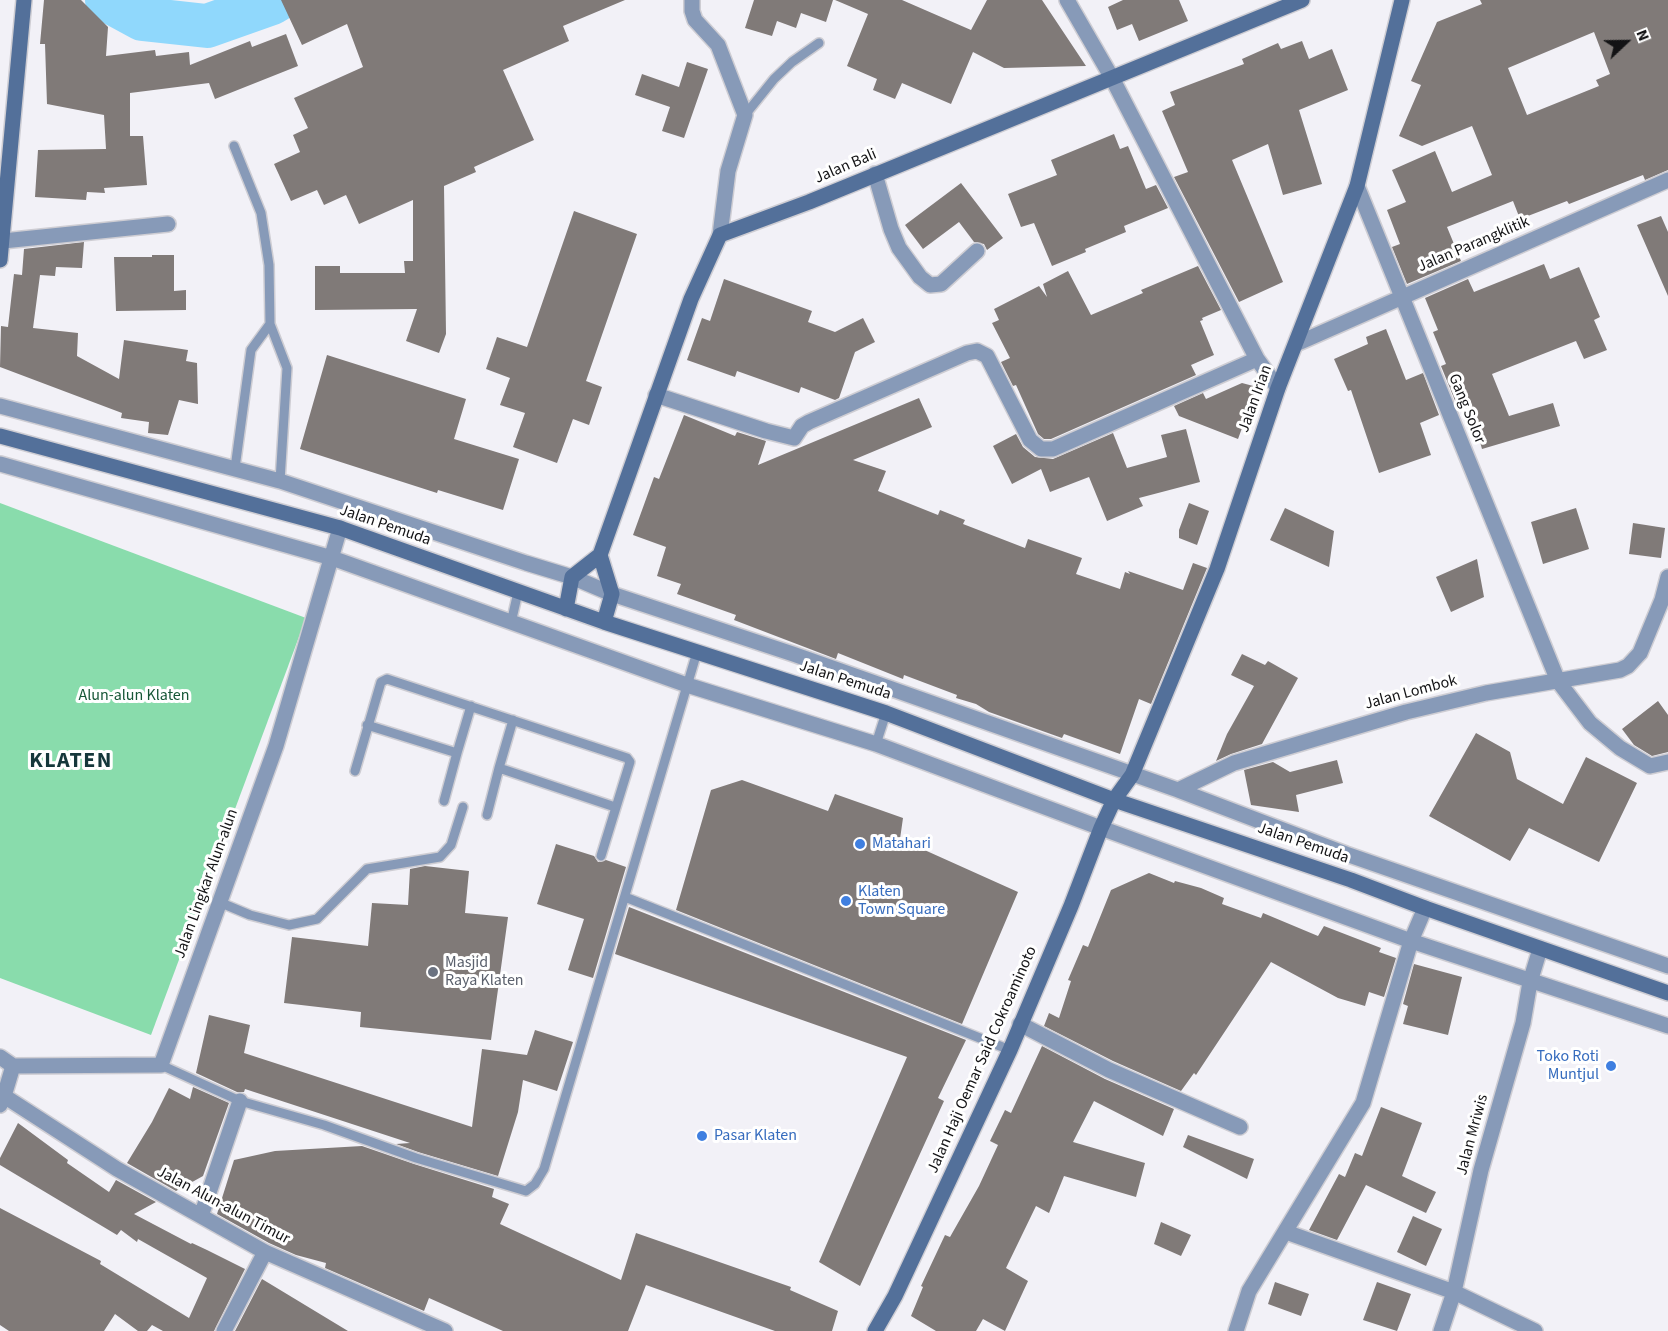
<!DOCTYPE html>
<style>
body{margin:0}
#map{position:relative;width:1668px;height:1331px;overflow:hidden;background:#f2f1f7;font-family:"Source Sans 3",sans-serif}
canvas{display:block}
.north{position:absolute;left:1596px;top:12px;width:60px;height:60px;-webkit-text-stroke:4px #fff;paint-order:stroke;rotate:68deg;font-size:16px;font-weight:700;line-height:24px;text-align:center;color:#131315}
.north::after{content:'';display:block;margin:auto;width:21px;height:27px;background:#131315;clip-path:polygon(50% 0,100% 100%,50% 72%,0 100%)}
</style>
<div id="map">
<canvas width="1668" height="1331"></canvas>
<div class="north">N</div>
</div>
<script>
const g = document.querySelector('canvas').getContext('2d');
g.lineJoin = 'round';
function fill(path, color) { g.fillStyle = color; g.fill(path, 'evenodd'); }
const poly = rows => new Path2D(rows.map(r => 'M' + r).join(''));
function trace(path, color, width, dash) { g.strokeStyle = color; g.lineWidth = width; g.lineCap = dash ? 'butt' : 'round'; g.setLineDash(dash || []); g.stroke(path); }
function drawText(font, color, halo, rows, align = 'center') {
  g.font = font + ' "Source Sans 3",sans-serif'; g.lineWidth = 6; g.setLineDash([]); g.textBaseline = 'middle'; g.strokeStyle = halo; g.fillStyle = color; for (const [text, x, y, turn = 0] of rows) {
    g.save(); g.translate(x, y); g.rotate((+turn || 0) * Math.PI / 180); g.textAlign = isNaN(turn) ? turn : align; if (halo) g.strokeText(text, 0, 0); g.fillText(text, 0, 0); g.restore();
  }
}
fill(poly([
 [0,503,306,618,151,1035,0,978]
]), '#89dcac');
trace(poly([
 [107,0,142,19,207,26,272,3,277,0]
]), '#90d8fc', 44);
fill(poly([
 [44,0,81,0,108,27,106,56,155,50,156,56,189,52,190,65,250,41,252,47,286,34,298,66,215,99,209,83,130,93,130,136,143,136,147,185,104,188,105,193,87,192,86,200,35,197,38,150,106,149,104,115,47,104,45,44,40,44],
 [281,0,625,0,563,26,569,41,503,70,534,140,474,167,476,172,444,186,446,334,439,353,406,341,417,309,315,310,315,266,340,266,340,273,405,273,404,261,413,261,413,200,359,224,346,195,324,205,317,190,291,201,274,164,300,152,293,135,308,128,294,98,363,67,347,24,302,45],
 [754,0,833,0,826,22,801,13,796,28,777,21,772,36,745,28],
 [835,0,902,0,971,30,987,0,1042,0,1086,66,1004,68,973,52,951,104,902,83,895,99,873,90,877,79,847,66,868,14],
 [1123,0,1179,0,1188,21,1139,41,1132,24,1117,30,1108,7],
 [1480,0,1668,0,1668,170,1645,180,1643,175,1569,204,1567,201,1520,219,1513,201,1447,227,1461,261,1407,284,1392,247,1400,244,1387,210,1406,202,1392,170,1435,151,1452,192,1492,175,1472,126,1422,146,1399,136,1421,85,1411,81,1437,22,1482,4],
 [1594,32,1610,74,1596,80,1599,86,1527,115,1508,68],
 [1302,41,1309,59,1332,49,1348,90,1299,110,1322,184,1283,195,1268,144,1232,160,1283,282,1239,302,1174,177,1188,172,1162,111,1175,105,1170,92,1244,64,1242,59,1278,43,1281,49],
 [687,62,708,69,684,138,662,131,670,107,635,95,642,74,679,87],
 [1114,134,1120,149,1128,146,1146,189,1156,185,1168,208,1124,226,1126,232,1085,249,1086,252,1052,266,1034,223,1021,227,1008,194,1057,175,1051,160],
 [961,183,1003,238,987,250,984,244,974,242,959,222,923,249,905,225],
 [574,211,637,234,586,381,602,387,589,425,573,419,557,463,513,447,525,413,500,405,510,378,486,369,497,337,527,347],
 [1661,216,1668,232,1668,296,1637,225],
 [84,242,82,268,56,267,55,276,40,275,33,328,78,333,77,356,119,379,124,340,188,350,186,361,197,363,198,404,179,400,168,435,148,433,149,422,121,418,122,413,0,367,1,326,8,327,14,274,22,275,24,249],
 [152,255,174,255,174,291,186,290,186,310,116,311,114,257,152,257],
 [1544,264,1550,279,1579,267,1600,317,1594,320,1607,350,1584,359,1576,341,1492,374,1509,416,1553,403,1560,426,1482,449,1469,403,1458,408,1441,366,1446,364,1433,332,1438,330,1425,298,1468,279,1474,292],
 [1198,266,1221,310,1202,318,1203,320,1200,321,1214,355,1191,365,1196,375,1051,439,1044,439,1038,434,1016,385,1013,386,1001,362,1010,358,992,323,999,320,994,309,1039,286,1047,297,1043,284,1068,271,1091,315,1143,293,1141,290],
 [724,279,812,311,808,322,835,332,863,318,875,342,855,352,839,398,835,400,801,387,799,393,737,371,735,377,687,360,702,318,710,321],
 [1386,329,1406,380,1423,373,1439,415,1420,423,1431,455,1379,473,1351,390,1348,391,1334,359,1368,344,1366,337],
 [327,355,466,399,454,439,519,459,503,510,438,490,437,493,300,449],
 [1242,383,1257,387,1238,439,1179,416,1174,406,1203,393,1206,399],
 [919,398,932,427,853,460,886,471,878,491,938,515,940,510,965,520,963,524,1025,548,1028,539,1082,558,1076,574,1120,589,1125,572,1130,574,1128,571,1183,590,1193,563,1207,568,1151,704,1139,699,1120,754,1064,734,1062,738,989,712,976,704,956,698,957,695,904,675,903,679,838,653,836,659,734,620,736,615,677,594,681,584,657,576,666,547,633,535,654,477,659,479,684,415,735,436,737,432,766,441,758,465],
 [1186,429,1200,482,1139,498,1143,506,1107,521,1089,477,1050,492,1041,469,1012,484,993,446,1016,434,1023,447,1035,457,1053,459,1113,433,1127,468,1167,457,1161,435],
 [1189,503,1209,511,1197,545,1179,538,1179,530],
 [1285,508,1334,531,1329,567,1270,540],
 [1576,508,1589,549,1543,564,1531,522],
 [1633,523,1665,528,1661,558,1629,554],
 [1477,559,1484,597,1451,612,1436,577],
 [1242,654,1265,665,1268,661,1298,678,1262,744,1231,754,1216,761,1227,734,1254,686,1231,675],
 [1658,701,1668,715,1668,752,1652,756,1634,745,1622,729],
 [1476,733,1510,752,1517,779,1563,804,1586,757,1637,783,1599,862,1529,828,1510,861,1429,816],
 [1337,760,1343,783,1296,795,1299,812,1251,805,1244,770,1273,762,1290,772],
 [742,780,828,811,835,794,903,818,900,839,1018,892,962,1024,676,910,711,790],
 [556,844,594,856,598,862,606,860,626,867,593,978,568,970,584,919,537,904],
 [425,866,469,871,465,913,508,917,491,1040,360,1027,361,1012,284,1003,292,937,368,946,372,903,408,905,410,869],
 [1149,873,1174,883,1175,881,1201,888,1224,898,1222,904,1261,918,1263,913,1318,936,1324,926,1381,948,1379,952,1396,958,1384,997,1369,992,1365,1006,1338,998,1271,962,1196,1075,1194,1073,1181,1091,1113,1061,1044,1026,1049,1013,1059,1018,1071,981,1068,980,1083,945,1088,947,1111,890],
 [629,907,966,1040,938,1098,944,1101,860,1286,819,1262,907,1057,615,954],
 [1414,964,1462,977,1448,1035,1403,1024,1408,1006,1403,1004],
 [209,1015,250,1025,244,1053,472,1127,482,1049,527,1055,535,1030,573,1042,557,1091,523,1080,518,1112,498,1176,418,1152,396,1144,410,1143,245,1089,244,1092,237,1092,196,1073],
 [1042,1046,1105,1079,1174,1109,1163,1136,1094,1101,1073,1142,1145,1163,1136,1197,1064,1176,1049,1213,1036,1206,1006,1268,1028,1281,1005,1331,983,1319,976,1331,936,1331,911,1316,923,1287,921,1286,945,1235,950,1237,979,1186,998,1145,990,1141,1005,1110,1011,1113],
 [193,1087,229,1103,203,1176,176,1191,127,1163,152,1122,169,1088,190,1099],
 [1381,1107,1422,1123,1402,1176,1436,1192,1426,1213,1366,1185,1337,1240,1309,1230,1339,1174,1345,1177,1355,1153,1362,1156],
 [18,1123,68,1160,67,1163,109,1192,116,1180,156,1202,134,1214,191,1244,192,1243,207,1250,245,1269,214,1331,163,1331,152,1325,147,1331,138,1331,115,1314,104,1331,9,1331,0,1325,0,1208,101,1261,100,1264,189,1318,207,1278,138,1239,137,1242,121,1230,117,1235,0,1165,0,1158],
 [1188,1135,1254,1159,1247,1179,1183,1147],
 [362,1146,414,1164,494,1189,492,1197,509,1204,500,1224,621,1280,636,1233,791,1287,790,1290,838,1311,832,1331,775,1331,646,1285,628,1331,503,1331,429,1298,424,1311,325,1268,326,1263,296,1255,269,1243,217,1214,234,1160,275,1151],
 [1413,1216,1442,1229,1426,1266,1397,1252],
 [1161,1222,1191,1235,1181,1256,1154,1244],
 [262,1279,348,1331,235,1331],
 [1275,1282,1309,1294,1301,1316,1268,1304],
 [1377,1282,1411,1294,1397,1331,1363,1320]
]), '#807a78');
const lane = poly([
 [745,115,774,79,792,62,819,43],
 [234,146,261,213,269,265,270,324,287,368,280,481],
 [235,468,251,350,270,324],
 [511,623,518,592],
 [513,720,499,768,615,807],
 [367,725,457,753,471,706],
 [876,744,886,713],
 [355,771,381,682,387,679,627,758,630,762,601,856],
 [444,801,457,753],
 [487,815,499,768],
 [625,897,1010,1050],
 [219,902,250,915,289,925,317,919,367,869,440,857,451,845,463,807],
 [161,1065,240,1101,324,1125,416,1158,526,1191,535,1184,544,1169,697,652]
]);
const street = poly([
 [692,0,692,11,695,20,718,45,745,115,728,171,720,235],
 [1067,0,1112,78,1257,359,1278,388],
 [875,174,891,229,899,248,920,277,930,285,941,284,977,251],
 [1357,186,1558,681,1590,723,1620,748,1650,766,1668,762],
 [3,241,168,224],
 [1296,344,1668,180],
 [656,395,766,431,794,438,802,426,809,422,967,353,977,351,987,356,1030,440,1041,449,1053,449,1257,359],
 [0,406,280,481,526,563,572,577,612,594,793,654,1178,790,1346,854,1668,966],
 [0,464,332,558,687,685,876,744,1101,828,1411,941,1668,1026],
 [1178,790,1234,763,1406,712,1486,693,1620,670,1628,666,1640,653,1662,600,1668,577],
 [1020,1024,1109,1070,1240,1127],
 [0,1057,13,1066,161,1065,276,746,340,528],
 [4,1096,13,1066],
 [0,1105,4,1096,117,1169,265,1252,445,1331],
 [201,1216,240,1101],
 [1286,1232,1454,1292,1535,1331],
 [224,1331,265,1252],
 [1236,1331,1249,1291,1363,1103,1411,941,1425,908],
 [1441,1331,1454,1292,1481,1170,1523,1023,1530,982,1540,949]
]);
const secondary = poly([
 [0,260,24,0],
 [0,436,340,528,604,622,886,713,1114,800,1351,880,1425,908,1668,993],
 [600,555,612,594,604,622],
 [566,609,572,577,600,555,691,299,720,235,809,202,1302,0],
 [875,1331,895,1296,1010,1050,1071,906,1101,828,1114,800,1132,775,1217,569,1278,388,1357,186,1402,0]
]);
trace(lane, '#cecdd3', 12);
trace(street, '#cecdd3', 18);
trace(secondary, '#cecdd3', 18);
trace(lane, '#879ab8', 9);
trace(street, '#879ab8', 15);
trace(secondary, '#53709a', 15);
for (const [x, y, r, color] of [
 [860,844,6,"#3f7fe0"],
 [846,901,6,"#3f7fe0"],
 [433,972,6,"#6b7280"],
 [1611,1066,6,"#3f7fe0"],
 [702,1136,6,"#3f7fe0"]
]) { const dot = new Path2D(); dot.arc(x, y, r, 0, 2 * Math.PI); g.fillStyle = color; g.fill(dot); trace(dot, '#fff', 2); }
drawText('16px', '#131315', '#fff', [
 ["Jalan Bali",846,167,-23],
 ["Jalan Parangklitik",1474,245,-23],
 ["Jalan Irian",1256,399,-70],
 ["Gang Solor",1466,409,68],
 ["Jalan Pemuda",385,526,19],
 ["Jalan Pemuda",845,681,18],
 ["Jalan Lombok",1411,693,-15],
 ["Jalan Pemuda",1303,844,19],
 ["Jalan Lingkar Alun-alun",207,884,-70],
 ["Jalan Haji Oemar Said Cokroaminoto",983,1060,-66],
 ["Jalan Mriwis",1473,1135,-75],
 ["Jalan Alun-alun Timur",223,1206,28]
]);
drawText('16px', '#165636', '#fff', [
 ["Alun-alun Klaten",134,696]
]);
drawText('16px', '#366cbe', '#fff', [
 ["Matahari",872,844],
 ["Klaten",858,892],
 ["Town Square",858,910],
 ["Toko Roti",1599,1057,"right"],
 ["Muntjul",1599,1075,"right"],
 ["Pasar Klaten",714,1136]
], 'left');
drawText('16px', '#5b616d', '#fff', [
 ["Masjid",445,963],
 ["Raya Klaten",445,981]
], 'left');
g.letterSpacing = '1.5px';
drawText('bold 22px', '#15373b', '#fff', [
 ["KLATEN",71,762]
]);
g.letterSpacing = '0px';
</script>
